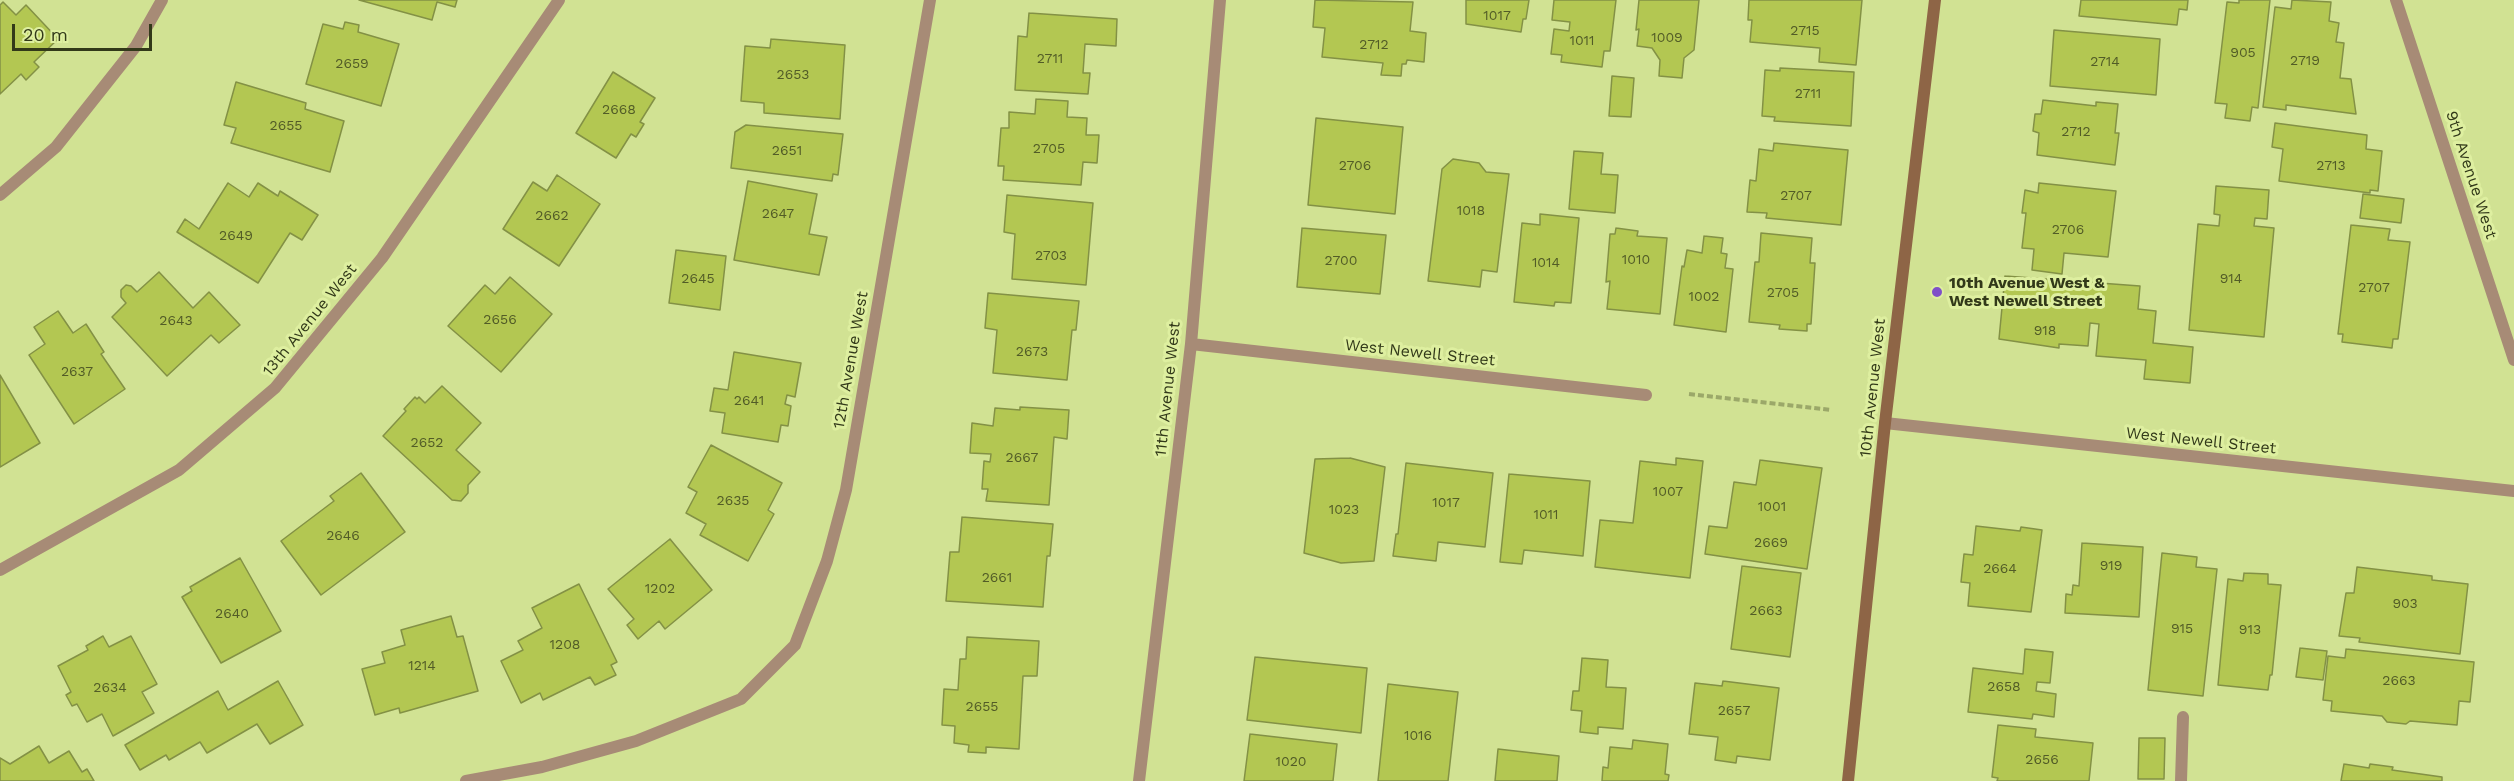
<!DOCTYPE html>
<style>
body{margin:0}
#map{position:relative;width:2514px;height:781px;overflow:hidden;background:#d1e293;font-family:"Work Sans",sans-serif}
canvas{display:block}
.scale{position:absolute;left:12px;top:24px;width:140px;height:27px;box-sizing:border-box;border:3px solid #323919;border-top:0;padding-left:8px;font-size:18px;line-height:21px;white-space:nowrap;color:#323919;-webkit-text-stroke:4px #deefa0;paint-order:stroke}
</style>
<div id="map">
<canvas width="2514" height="781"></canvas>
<div class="scale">20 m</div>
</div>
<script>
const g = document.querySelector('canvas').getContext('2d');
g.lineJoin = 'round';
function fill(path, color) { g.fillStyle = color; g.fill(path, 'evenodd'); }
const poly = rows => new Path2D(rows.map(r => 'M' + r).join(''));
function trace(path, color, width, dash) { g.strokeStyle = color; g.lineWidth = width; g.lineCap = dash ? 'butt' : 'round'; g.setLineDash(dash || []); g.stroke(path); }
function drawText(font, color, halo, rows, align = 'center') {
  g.font = font + ' "Work Sans",sans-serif'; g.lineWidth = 6; g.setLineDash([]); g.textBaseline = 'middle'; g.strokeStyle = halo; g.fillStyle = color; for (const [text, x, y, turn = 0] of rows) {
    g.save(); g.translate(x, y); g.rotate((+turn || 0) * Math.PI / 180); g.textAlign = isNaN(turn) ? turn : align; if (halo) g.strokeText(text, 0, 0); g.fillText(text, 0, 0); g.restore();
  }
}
const building = poly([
 [359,0,457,0,455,7,437,2,432,20,359,0],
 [1315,0,1413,2,1410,31,1426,33,1424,62,1407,60,1406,64,1402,64,1401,76,1381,75,1383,63,1322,57,1325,28,1313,27,1315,0],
 [1466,0,1529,0,1526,19,1523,19,1521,32,1466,24,1466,0],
 [1554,0,1616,0,1610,51,1604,51,1602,67,1561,62,1562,55,1551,54,1554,29,1569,31,1570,22,1552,20,1554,0],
 [1639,0,1699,0,1694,50,1684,58,1682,78,1659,76,1660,60,1652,48,1637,46,1639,29,1636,30,1639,0],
 [1749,0,1862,0,1856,65,1819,62,1820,48,1750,42,1752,20,1748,20,1749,0],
 [2081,0,2188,0,2187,10,2179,9,2177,25,2079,16,2081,0],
 [2239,0,2270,0,2258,108,2252,107,2250,121,2225,118,2227,104,2215,103,2227,2,2239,3,2239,0],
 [2292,0,2331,2,2329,21,2339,23,2336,42,2344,43,2340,78,2351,79,2356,114,2286,105,2286,110,2263,107,2275,7,2291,9,2292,0],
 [3,2,16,15,26,5,58,39,34,62,39,67,26,80,21,74,0,94,0,5,3,2],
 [1029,13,1117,19,1116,46,1085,44,1083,73,1090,73,1088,94,1015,90,1018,36,1027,37,1029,13],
 [345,22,359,25,358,32,399,44,381,106,306,84,323,24,343,29,345,22],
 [2054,30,2160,39,2156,95,2050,86,2054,30],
 [771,39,845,45,840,119,764,113,764,103,741,101,745,46,770,48,771,39],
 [1780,68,1854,72,1851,126,1774,121,1775,117,1762,116,1765,70,1780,71,1780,68],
 [613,72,655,98,640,122,644,124,636,137,631,134,616,158,576,133,613,72],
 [1612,76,1634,78,1631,117,1609,116,1612,76],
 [236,82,306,103,305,109,344,121,330,172,231,143,236,128,224,125,236,82],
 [1036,99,1068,101,1067,117,1087,118,1086,135,1099,135,1097,163,1083,162,1081,185,1003,180,1004,166,998,166,1001,128,1009,128,1009,112,1035,114,1036,99],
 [2043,100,2096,106,2096,102,2118,104,2115,133,2119,133,2115,165,2037,155,2039,133,2033,131,2035,114,2041,114,2043,100],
 [1316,118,1403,127,1395,214,1308,205,1316,118],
 [2275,123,2367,135,2366,149,2382,151,2378,191,2370,190,2370,193,2279,181,2283,149,2272,147,2275,123],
 [746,125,843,134,838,175,833,174,832,181,731,168,735,132,746,125],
 [1774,143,1848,150,1841,225,1766,218,1767,213,1747,212,1750,180,1756,181,1759,149,1773,151,1774,143],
 [1574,151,1603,153,1601,174,1618,175,1615,213,1569,209,1574,151],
 [1453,159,1479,163,1486,172,1509,174,1497,272,1482,270,1480,287,1428,281,1442,169,1453,159],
 [557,175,600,204,559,266,503,229,533,182,547,191,557,175],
 [748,181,817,194,809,234,827,237,819,275,734,260,748,181],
 [228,183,249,197,258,183,278,196,280,191,318,215,302,240,290,233,258,283,177,232,185,219,199,229,228,183],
 [2039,183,2116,191,2108,257,2064,253,2062,274,2032,270,2034,249,2022,248,2026,213,2022,213,2025,190,2038,193,2039,183],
 [2216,186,2269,190,2267,219,2255,218,2254,226,2274,228,2264,337,2189,330,2198,224,2219,226,2220,215,2214,214,2216,186],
 [2363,194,2404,199,2401,223,2360,218,2363,194],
 [1007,195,1093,203,1086,285,1012,279,1015,234,1004,232,1007,195],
 [1540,214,1579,218,1571,303,1555,302,1554,306,1514,302,1522,223,1540,225,1540,214],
 [2351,225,2390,229,2388,240,2410,242,2398,339,2393,339,2392,348,2342,342,2343,334,2338,334,2351,225],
 [1302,228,1386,235,1380,294,1297,287,1302,228],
 [1616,228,1638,231,1637,236,1667,238,1660,314,1607,309,1610,281,1606,282,1610,234,1615,234,1616,228],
 [1761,233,1812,238,1810,263,1815,263,1811,324,1807,324,1807,331,1779,329,1780,325,1749,322,1755,262,1759,262,1761,233],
 [1704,236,1723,238,1721,253,1727,254,1725,268,1733,269,1726,332,1674,325,1682,266,1684,267,1687,250,1702,253,1704,236],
 [676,250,726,256,720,310,669,303,676,250],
 [159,272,193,308,209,292,240,325,219,343,211,335,167,376,112,317,126,303,121,297,121,290,126,285,131,286,137,292,159,272],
 [2005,276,2140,286,2138,309,2156,311,2153,343,2193,347,2190,383,2144,379,2146,360,2096,356,2099,324,2090,323,2088,346,2059,344,2059,348,1999,339,2005,276],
 [510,277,552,314,501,372,448,326,485,285,495,294,510,277],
 [988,293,1079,301,1076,330,1072,330,1067,380,993,373,997,330,985,328,988,293],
 [58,311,73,333,86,324,104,352,101,354,125,389,74,424,29,355,45,344,34,327,58,311],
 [734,352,801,363,795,397,787,395,785,404,791,406,788,426,781,425,778,442,722,433,725,413,710,411,714,388,728,390,734,352],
 [0,375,40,443,0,467,0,375],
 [442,386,481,423,456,450,480,472,468,485,468,493,461,501,452,500,383,436,406,411,404,409,415,397,417,399,419,397,425,403,442,386],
 [1020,407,1069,410,1067,439,1054,437,1049,505,986,501,988,489,982,489,984,461,990,462,991,454,970,453,972,423,993,426,995,408,1020,410,1020,407],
 [711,445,782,483,768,510,774,514,748,561,700,535,706,524,686,513,697,492,688,487,711,445],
 [1350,458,1385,467,1374,561,1341,563,1304,553,1315,459,1350,458],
 [1676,458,1703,461,1690,578,1595,567,1600,520,1633,523,1640,461,1676,465,1676,458],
 [1760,460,1822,468,1807,569,1705,554,1709,526,1727,528,1734,482,1756,485,1760,460],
 [1406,463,1493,473,1485,547,1438,542,1436,561,1393,556,1396,534,1398,534,1406,463],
 [361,473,405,532,321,595,281,541,334,501,330,496,361,473],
 [1509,474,1590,481,1583,556,1524,550,1522,564,1500,562,1509,474],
 [962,517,1053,524,1050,556,1047,556,1043,607,946,601,950,552,959,552,962,517],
 [1976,526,2020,531,2021,527,2042,530,2031,612,1968,606,1970,583,1961,582,1964,554,1973,555,1976,526],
 [670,539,712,590,665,629,659,621,638,639,627,625,634,619,608,589,670,539],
 [2082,543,2143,547,2139,617,2065,613,2066,594,2072,595,2073,585,2079,586,2082,543],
 [2162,553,2197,557,2196,567,2217,569,2203,696,2148,690,2162,553],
 [240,558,281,631,221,663,182,597,192,591,190,587,240,558],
 [1742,566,1801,573,1790,657,1731,649,1742,566],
 [2357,567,2432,576,2432,580,2468,584,2460,654,2359,642,2360,638,2339,636,2346,593,2354,593,2357,567],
 [2244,573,2268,574,2268,584,2281,585,2272,675,2270,675,2268,690,2218,685,2228,579,2243,581,2244,573],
 [579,584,617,662,611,665,616,675,595,685,590,677,543,700,540,693,521,703,501,661,523,650,518,641,542,628,532,608,579,584],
 [451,616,457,637,463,636,478,691,400,713,399,708,375,715,362,669,385,663,382,652,405,645,401,630,451,616],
 [103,636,109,647,131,636,157,684,142,692,154,713,113,736,102,714,87,722,77,704,72,706,66,695,71,692,58,666,88,650,86,646,103,636],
 [967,637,1039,641,1037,676,1023,676,1019,749,986,747,986,753,968,752,969,745,954,743,955,726,942,725,944,689,958,690,960,659,966,659,967,637],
 [2300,648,2327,651,2323,680,2296,677,2300,648],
 [2025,649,2053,652,2050,683,2037,682,2036,691,2056,694,2054,717,2033,714,2032,719,1968,712,1973,668,2023,674,2025,649],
 [2346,649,2474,662,2470,702,2459,701,2457,725,2410,721,2406,724,2387,722,2382,716,2331,711,2332,701,2323,700,2328,656,2345,658,2346,649],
 [1255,657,1367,668,1361,733,1247,720,1255,657],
 [1582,658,1608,660,1606,687,1626,688,1623,729,1598,727,1598,734,1580,732,1582,711,1571,710,1573,691,1579,691,1582,658],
 [278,681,303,725,270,744,257,724,207,753,200,742,169,760,166,755,140,770,125,745,218,691,228,710,278,681],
 [1723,681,1779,688,1770,760,1737,756,1736,763,1715,760,1718,737,1689,734,1695,683,1722,686,1723,681],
 [1388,684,1458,692,1448,781,1378,781,1388,684],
 [1998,725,2036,729,2035,737,2093,743,2089,781,1997,781,1998,778,1992,777,1998,725],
 [1250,734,1337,744,1333,781,1244,781,1250,734],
 [2139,738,2165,738,2164,779,2138,779,2139,738],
 [1633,740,1668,744,1665,774,1669,775,1668,781,1602,781,1603,767,1608,768,1610,747,1632,749,1633,740],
 [39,746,49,763,69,751,82,772,87,769,94,781,0,781,0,758,10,764,39,746],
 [1498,749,1559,756,1557,781,1495,781,1498,749],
 [2344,764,2369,768,2370,764,2393,767,2392,770,2442,777,2442,781,2341,781,2344,764]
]);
fill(building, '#b3c752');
trace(building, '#839145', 1.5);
trace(poly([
 [1689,394,1832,410]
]), '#9ba869', 4, [6, 3]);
trace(poly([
 [2181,781,2183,717]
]), '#a78b76', 12);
trace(poly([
 [2396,0,2514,360],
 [0,195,56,147,136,46,162,0],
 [1191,344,1646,395],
 [1885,423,2514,491],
 [0,570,179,470,275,388,382,258,559,0],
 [466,781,542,767,636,741,741,699,795,645,827,561,846,490,930,0],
 [1139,781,1191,344,1220,0]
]), '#a78b76', 12);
trace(poly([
 [1848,781,1885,423,1935,0]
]), '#8e6546', 12);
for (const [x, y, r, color] of [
 [1937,292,6,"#7f50c8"]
]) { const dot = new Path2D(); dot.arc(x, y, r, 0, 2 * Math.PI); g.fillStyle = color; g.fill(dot); trace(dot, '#deefa0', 2); }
drawText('14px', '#525c27', null, [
 ["1017",1497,16],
 ["2715",1805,31],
 ["1009",1667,38],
 ["1011",1582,41],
 ["2712",1374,45],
 ["905",2243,53],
 ["2711",1050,59],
 ["2719",2305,61],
 ["2714",2105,62],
 ["2659",352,64],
 ["2653",793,75],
 ["2711",1808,94],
 ["2668",619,110],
 ["2655",286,126],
 ["2712",2076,132],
 ["2705",1049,149],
 ["2651",787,151],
 ["2706",1355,166],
 ["2713",2331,166],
 ["2707",1796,196],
 ["1018",1471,211],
 ["2647",778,214],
 ["2662",552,216],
 ["2706",2068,230],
 ["2649",236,236],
 ["2703",1051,256],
 ["1010",1636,260],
 ["2700",1341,261],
 ["1014",1546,263],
 ["2645",698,279],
 ["914",2231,279],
 ["2707",2374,288],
 ["2705",1783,293],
 ["1002",1704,297],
 ["2656",500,320],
 ["2643",176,321],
 ["918",2045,331],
 ["2673",1032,352],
 ["2637",77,372],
 ["2641",749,401],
 ["2652",427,443],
 ["2667",1022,458],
 ["1007",1668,492],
 ["2635",733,501],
 ["1017",1446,503],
 ["1001",1772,507],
 ["1023",1344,510],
 ["1011",1546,515],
 ["2646",343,536],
 ["2669",1771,543],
 ["919",2111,566],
 ["2664",2000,569],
 ["2661",997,578],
 ["1202",660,589],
 ["903",2405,604],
 ["2663",1766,611],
 ["2640",232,614],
 ["915",2182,629],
 ["913",2250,630],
 ["1208",565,645],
 ["1214",422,666],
 ["2663",2399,681],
 ["2658",2004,687],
 ["2634",110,688],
 ["2655",982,707],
 ["2657",1734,711],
 ["1016",1418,736],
 ["2656",2042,760],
 ["1020",1291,762]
]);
drawText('16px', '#323919', '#deefa0', [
 ["9th Avenue West",2471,175,72],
 ["13th Avenue West",310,320,-51],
 ["West Newell Street",1420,353,6],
 ["12th Avenue West",851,360,-80],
 ["10th Avenue West",1873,388,-84],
 ["11th Avenue West",1168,389,-84],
 ["West Newell Street",2201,441,6]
]);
drawText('bold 16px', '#323919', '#deefa0', [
 ["10th Avenue West &",1949,283],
 ["West Newell Street",1949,301]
], 'left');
</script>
